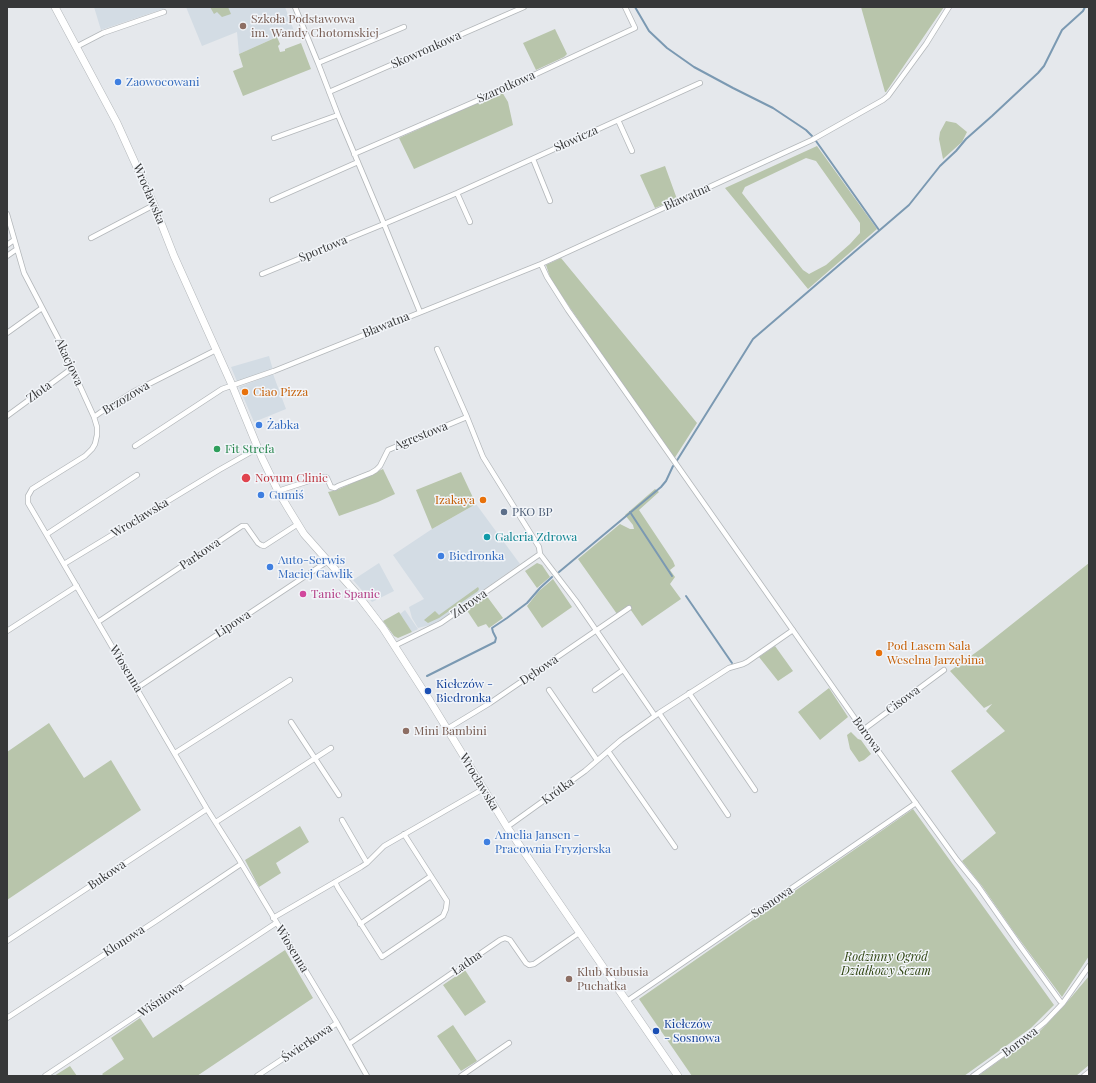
<!DOCTYPE html>
<meta charset="utf-8">
<style>
body{margin:0}
#map{position:relative;width:1096px;height:1083px;overflow:hidden;background:#e5e8ec;font-family:"Playfair Display",serif}
canvas{display:block}
.frame{position:absolute;inset:0;border:8px solid #373839;pointer-events:none}
</style>
<div id="map">
<canvas width="1096" height="1083"></canvas>
<div class="frame"></div>
</div>
<script>
const g = document.querySelector('canvas').getContext('2d');
g.lineJoin = 'round';
function fill(path, color) { g.fillStyle = color; g.fill(path, 'evenodd'); }
const poly = rows => new Path2D(rows.map(r => 'M' + r).join(''));
function trace(path, color, width, dash) { g.strokeStyle = color; g.lineWidth = width; g.lineCap = dash ? 'butt' : 'round'; g.setLineDash(dash || []); g.stroke(path); }
function drawText(font, color, halo, rows, align = 'center') {
  g.font = font + ' "Playfair Display",serif'; g.lineWidth = 3; g.setLineDash([]); g.textBaseline = 'middle'; g.strokeStyle = halo; g.fillStyle = color; for (const [text, x, y, turn = 0] of rows) {
    g.save(); g.translate(x, y); g.rotate((+turn || 0) * Math.PI / 180); g.textAlign = isNaN(turn) ? turn : align; if (halo) g.strokeText(text, 0, 0); g.fillText(text, 0, 0); g.restore();
  }
}
fill(poly([
 [94,7,169,7,101,30],
 [186,7,285,7,294,31,277,37,239,54,237,32,202,46],
 [269,356,273,370,238,384,231,367],
 [273,374,286,409,254,422,239,387],
 [476,504,520,564,442,619,430,625,418,628,412,618,409,607,424,599,393,555,432,529],
 [379,563,394,591,372,602,353,580],
 [405,610,418,629,412,632,400,614]
]), '#d3dce4');
fill(poly([
 [210,7,228,7,231,14,222,17,217,12,214,14],
 [861,7,944,7,886,92,885,92],
 [555,29,567,54,564,57,536,70,523,43],
 [277,37,280,44,278,46,280,52,285,51,285,49,301,43,311,69,243,96,233,71,243,67,239,54],
 [502,92,508,102,513,125,414,169,399,138],
 [946,121,956,123,967,132,962,142,943,159,939,139,940,132],
 [817,146,877,229,808,289,725,188],
 [806,158,816,161,860,223,860,233,850,244,826,265,809,274,803,270,742,193,745,187],
 [665,166,677,199,655,208,640,175],
 [561,258,697,423,674,459,551,280,546,265],
 [383,469,395,494,378,502,339,516,328,492,337,490],
 [461,472,476,504,432,529,416,490],
 [655,489,659,492,639,510,673,561,675,566,670,570,675,577,670,584,681,599,642,626,628,606,617,614,578,559,620,524,630,529,634,529,633,525,625,515],
 [537,563,542,565,550,577,537,588,525,571],
 [1089,563,1089,956,1062,997,1014,932,982,886,962,861,996,833,951,771,1005,731,986,711,992,704,984,708,950,671,982,648],
 [553,579,572,607,542,628,527,606,539,591],
 [478,587,479,589,478,591,439,618,428,623,424,620,435,611,439,615],
 [486,595,503,618,489,628,486,624,478,627,466,609],
 [399,612,412,632,398,638,394,636,383,621],
 [775,646,793,671,778,681,759,657],
 [829,688,848,717,820,740,798,712],
 [49,723,84,778,111,760,141,810,7,900,7,752],
 [851,732,858,739,861,740,871,754,864,760,859,762,850,749,847,735],
 [913,809,1054,1005,1031,1028,964,1076,692,1076,639,999],
 [300,826,309,842,276,863,281,873,259,887,245,860],
 [285,950,313,998,197,1076,104,1076,102,1074,124,1059,111,1038,140,1018,153,1038],
 [465,970,486,1002,465,1016,443,985],
 [1089,976,1089,1065,1076,1076,978,1076,1039,1032,1063,1007],
 [453,1025,477,1061,461,1071,437,1036],
 [70,1066,77,1076,54,1076]
]), '#b8c5ab');
trace(poly([
 [635,7,649,31,667,48,694,67,733,88,773,108,806,130,812,136],
 [816,141,879,230],
 [676,462,753,339,909,205,940,166,956,151,966,139,992,116,1038,73,1044,66,1062,30,1083,11,1085,7],
 [630,512,672,576],
 [559,572,661,487,666,481,673,466],
 [686,596,732,663],
 [427,676,495,642,496,638,493,632,492,628,507,618,527,603,540,588,552,577]
]), '#7b99b2', 2);
const street = poly([
 [295,7,318,63,338,115,384,224,420,312],
 [76,47,103,33,164,12],
 [318,63,404,27],
 [329,92,524,7],
 [618,120,632,151],
 [274,138,338,115],
 [354,154,495,93,635,28,625,7],
 [533,159,550,201],
 [457,193,470,222],
 [272,200,358,162],
 [7,214,24,273,58,338,94,417,97,427,97,435,95,444,92,449,85,456,32,489,28,496,28,503,207,809,238,858,337,1023,367,1076],
 [91,238,154,205],
 [7,245,14,240],
 [7,256,17,249],
 [541,264,547,277,568,310,863,730,957,860,978,886,1018,943,1060,1001,1063,1003],
 [262,274,384,224,457,193,700,83],
 [7,333,42,308],
 [7,416,71,369],
 [94,417,101,412,133,392,216,350],
 [467,417,483,457,539,547,540,554,576,601,655,716],
 [135,446,222,389,274,371,541,264,812,140,883,100,888,96,926,44,949,7],
 [278,491,321,477,325,477,327,478,331,487,335,488,338,486,371,473,376,470,380,466,388,450,467,417,437,349],
 [47,534,137,475],
 [64,564,219,470,258,448],
 [98,622,242,526,246,526,258,543,261,545,264,546,298,524],
 [7,631,77,586],
 [394,646,441,623,540,554],
 [137,688,328,561],
 [549,690,597,760],
 [595,690,623,670],
 [689,693,755,790],
 [659,713,728,815],
 [291,722,339,795],
 [447,729,490,703,629,608],
 [863,730,944,670],
 [608,751,675,847],
 [175,753,290,680],
 [342,820,367,863],
 [216,822,331,748],
 [507,827,585,771,621,740,659,713,729,668,743,664,747,662,793,630],
 [335,882,338,888,382,957,437,920,443,916,446,909,447,901,404,834],
 [273,918,361,867,367,863,384,846,483,789],
 [360,924,431,876],
 [7,941,207,809],
 [627,1001,916,803],
 [7,1018,156,921,241,864],
 [349,1044,500,940,505,938,510,940,526,963,529,965,534,964,579,933],
 [45,1076,276,923],
 [257,1076,337,1023],
 [461,1076,509,1043],
 [973,1076,1023,1040,1045,1022,1063,1003,1089,966],
 [1084,1076,1089,1072]
]);
const secondary = poly([
 [55,7,117,123,131,154,154,205,174,256,232,385,262,458,278,491,288,508,304,534,357,594,383,628,430,701,507,827,678,1076]
]);
trace(street, '#b3b7ba', 6);
trace(secondary, '#b3b7ba', 8);
trace(street, '#fff', 4.5);
trace(secondary, '#fff', 7);
for (const [x, y, r, color] of [
 [243,26,4,"#8d6e63"],
 [118,82,4,"#3f7fe0"],
 [245,392,4,"#e8710a"],
 [259,425,4,"#3f7fe0"],
 [217,449,4,"#2e9e5b"],
 [246,478,5,"#e0444e"],
 [261,495,4,"#3f7fe0"],
 [483,500,4,"#e8710a"],
 [504,512,4,"#5c6f8a"],
 [487,537,4,"#0f9aa8"],
 [441,556,4,"#3f7fe0"],
 [270,567,4,"#3f7fe0"],
 [303,594,4,"#d1479c"],
 [879,653,4,"#e8710a"],
 [428,691,4,"#1a4fb4"],
 [406,731,4,"#8d6e63"],
 [487,842,4,"#3f7fe0"],
 [569,979,4,"#8d6e63"],
 [656,1031,4,"#1a4fb4"]
]) { const dot = new Path2D(); dot.arc(x, y, r, 0, 2 * Math.PI); g.fillStyle = color; g.fill(dot); trace(dot, '#f2f5f9', 1.5); }
drawText('12px', '#785e54', '#f2f5f9', [
 ["Szkoła Podstawowa",251,19],
 ["im. Wandy Chotomskiej",251,33],
 ["Mini Bambini",414,731],
 ["Klub Kubusia",577,972],
 ["Puchatka",577,986]
], 'left');
drawText('12px', '#373839', '#f2f5f9', [
 ["Skowronkowa",426,50,-24],
 ["Szarotkowa",506,87,-24],
 ["Słowicza",576,139,-24],
 ["Wrocławska",149,194,67],
 ["Bławatna",687,197,-24],
 ["Sportowa",323,249,-22],
 ["Bławatna",386,325,-22],
 ["Akacjowa",69,362,65],
 ["Złota",39,392,-36],
 ["Brzozowa",126,398,-31],
 ["Agrestowa",421,436,-22],
 ["Wrocławska",140,518,-31],
 ["Parkowa",200,554,-34],
 ["Zdrowa",469,604,-35],
 ["Lipowa",233,624,-33],
 ["Wiosenna",126,669,59],
 ["Dębowa",539,670,-34],
 ["Cisowa",903,700,-36],
 ["Borowa",867,735,54],
 ["Wrocławska",479,782,59],
 ["Krótka",558,791,-36],
 ["Bukowa",107,875,-34],
 ["Sosnowa",772,902,-34],
 ["Klonowa",124,941,-33],
 ["Wiosenna",292,949,59],
 ["Ładna",467,963,-35],
 ["Wiśniowa",161,1000,-34],
 ["Borowa",1020,1042,-37],
 ["Świerkowa",307,1043,-34]
]);
drawText('12px', '#366cbe', '#f2f5f9', [
 ["Zaowocowani",126,82],
 ["Żabka",267,425],
 ["Gumiś",269,495],
 ["Biedronka",449,556],
 ["Auto-Serwis",278,560],
 ["Maciej Gawlik",278,574],
 ["Amelia Jansen -",495,835],
 ["Pracownia Fryzjerska",495,849]
], 'left');
drawText('12px', '#c56008', '#f2f5f9', [
 ["Ciao Pizza",253,392],
 ["Izakaya",475,500,"right"],
 ["Pod Lasem Sala",887,646],
 ["Weselna Jarzębina",887,660]
], 'left');
drawText('12px', '#27864d', '#f2f5f9', [
 ["Fit Strefa",225,449]
], 'left');
drawText('12px', '#be3a42', '#f2f5f9', [
 ["Novum Clinic",255,478]
], 'left');
drawText('12px', '#4e5e75', '#f2f5f9', [
 ["PKO BP",512,512]
], 'left');
drawText('12px', '#0d838f', '#f2f5f9', [
 ["Galeria Zdrowa",495,537]
], 'left');
drawText('12px', '#b23c85', '#f2f5f9', [
 ["Tanie Spanie",311,594]
], 'left');
drawText('12px', '#164399', '#f2f5f9', [
 ["Kiełczów -",436,684],
 ["Biedronka",436,698],
 ["Kiełczów",664,1024],
 ["- Sosnowa",664,1038]
], 'left');
drawText('italic 12px', '#2c420e', '#f2f5f9', [
 ["Rodzinny Ogród",886,957],
 ["Działkowy Sezam",886,971]
]);
</script>
